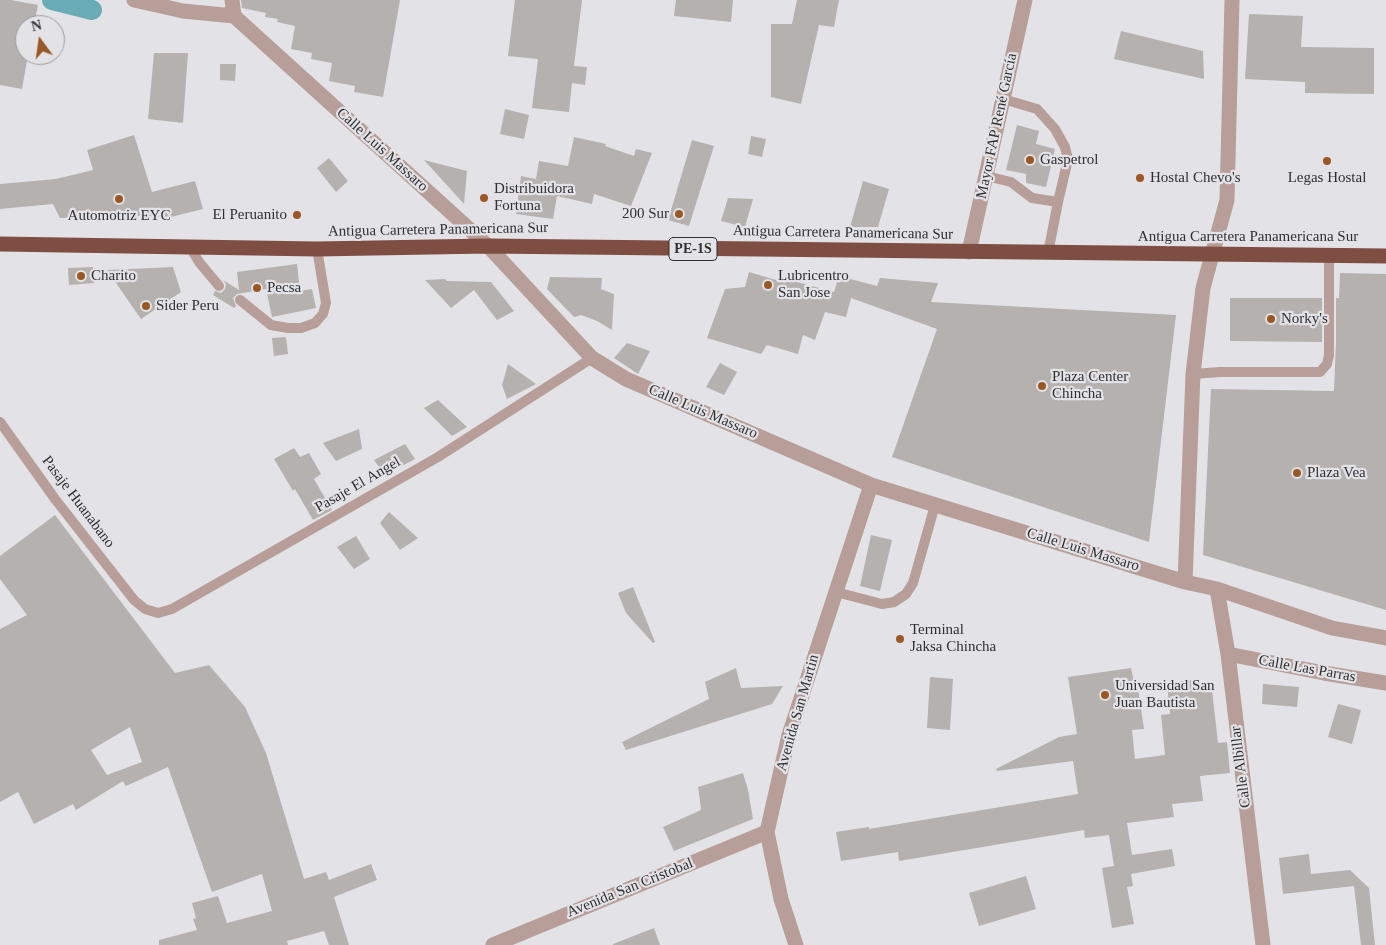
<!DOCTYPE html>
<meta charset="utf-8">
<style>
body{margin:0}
#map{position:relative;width:1386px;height:945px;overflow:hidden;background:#e3e3e7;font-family:"Times New Roman",serif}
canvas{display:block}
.north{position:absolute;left:15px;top:15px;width:50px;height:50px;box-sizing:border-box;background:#e3e3e7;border:1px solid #9b9b9e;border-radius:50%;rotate:346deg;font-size:14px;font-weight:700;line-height:20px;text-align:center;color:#303031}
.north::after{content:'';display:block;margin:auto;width:18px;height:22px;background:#995825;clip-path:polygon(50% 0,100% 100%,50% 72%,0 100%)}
</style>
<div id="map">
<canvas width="1386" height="945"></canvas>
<div class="north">N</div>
</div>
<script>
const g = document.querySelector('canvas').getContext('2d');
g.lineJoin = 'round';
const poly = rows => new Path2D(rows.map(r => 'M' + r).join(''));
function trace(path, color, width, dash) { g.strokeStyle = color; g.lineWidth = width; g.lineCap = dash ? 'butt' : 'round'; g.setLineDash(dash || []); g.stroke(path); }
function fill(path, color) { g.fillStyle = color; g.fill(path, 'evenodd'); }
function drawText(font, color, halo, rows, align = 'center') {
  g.font = font + ' "Times New Roman",serif'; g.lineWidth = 4.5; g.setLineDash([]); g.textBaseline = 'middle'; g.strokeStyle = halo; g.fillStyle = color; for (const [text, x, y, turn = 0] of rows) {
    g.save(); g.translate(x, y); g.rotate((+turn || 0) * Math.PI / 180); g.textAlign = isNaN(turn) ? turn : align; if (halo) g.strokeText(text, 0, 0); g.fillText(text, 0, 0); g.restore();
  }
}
trace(poly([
 [52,0,92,10]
]), '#6aacb5', 20);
fill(poly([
 [0,0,11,0,38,5,34,25,25,25,25,55,28,55,22,89,0,85],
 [241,0,400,0,383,97,354,92,355,86,329,81,332,63,311,59,312,53,291,49,295,26,277,22,278,19,265,17,266,13,242,8],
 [515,0,582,0,574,66,587,67,585,85,572,83,569,112,532,108,538,59,508,56],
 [676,0,733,0,731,22,674,16],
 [797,0,839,0,834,27,819,25,801,104,771,97,771,24,792,24],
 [1249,14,1303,16,1301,47,1374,48,1374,94,1305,93,1305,82,1245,79],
 [1121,31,1203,51,1204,79,1114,59],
 [154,53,188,53,183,123,148,119],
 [220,64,236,64,235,81,220,80],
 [505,109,529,115,524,139,500,134],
 [1017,125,1039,131,1036,144,1055,149,1046,187,1026,183,1026,174,1006,170],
 [134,135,152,192,195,181,203,209,171,217,95,214,96,217,60,218,53,204,0,209,0,184,56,179,93,170,87,150],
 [751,136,766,139,762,157,748,154],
 [574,137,606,144,605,146,634,156,636,149,652,153,631,206,594,194,592,204,557,196,553,219,516,214,521,176,536,179,539,161,568,166],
 [692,140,714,146,689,226,668,220],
 [329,158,348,181,336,192,317,168],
 [424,160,467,171,464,204],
 [863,181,889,189,878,227,850,227],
 [728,198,753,199,745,227,721,221],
 [297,264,300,291,312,289,316,308,272,317,266,289,237,294,233,298,236,306,234,308,213,295,215,291,221,293,225,289,226,284,223,280,239,290,237,272],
 [93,267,94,283,69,285,68,268],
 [173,267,181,292,141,319,107,270],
 [749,272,786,283,786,279,834,292,839,276,877,286,880,278,938,283,931,302,1176,315,1149,542,892,457,937,329,851,298,846,317,825,312,815,340,803,335,798,354,767,345,761,354,707,338,725,289,745,287],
 [1340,273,1386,274,1386,610,1203,555,1211,389,1334,391,1336,342,1336,298,1339,298],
 [550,277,602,278,601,289,614,294,612,330,597,321,581,315,574,317,547,289],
 [445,279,447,281,491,282,514,311,497,320,474,290,451,308,425,280],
 [1230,298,1322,298,1322,342,1230,341],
 [286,337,288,354,274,356,272,338],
 [627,343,650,351,638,374,614,358],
 [720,363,737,372,724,395,706,387],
 [508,364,536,384,507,399,502,385],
 [438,400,467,427,452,436,424,408],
 [359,429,362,449,336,461,323,443],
 [405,444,415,459,385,475,374,460],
 [294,448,300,457,309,453,321,474,314,479,332,510,313,520,295,489,293,491,274,459],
 [389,512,418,538,400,550,380,523],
 [55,515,175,673,209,665,245,707,266,753,304,879,326,872,329,880,371,864,377,880,334,897,349,945,329,945,324,931,287,941,288,945,159,945,159,940,197,930,193,919,196,918,192,903,218,896,227,923,272,911,262,874,212,892,168,767,126,786,123,781,76,810,73,804,34,824,18,792,0,802,0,629,27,615,0,579,0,556],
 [130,727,142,762,107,775,91,750],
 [871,535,892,540,880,591,860,586],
 [356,536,370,559,354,569,337,547],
 [633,587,655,642,653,643,626,613,618,593],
 [736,668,741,688,783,686,772,704,626,750,622,742,709,699,705,682],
 [1131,668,1134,682,1137,682,1144,729,1132,730,1135,759,1165,755,1161,715,1170,714,1167,683,1192,680,1194,692,1212,690,1218,743,1227,742,1230,773,1200,776,1203,801,1172,804,1174,817,1127,823,1132,855,1172,849,1175,866,1131,874,1133,886,1127,887,1134,924,1112,928,1102,868,1114,866,1109,835,1085,838,1084,830,899,861,898,852,841,861,836,832,869,827,869,829,1078,794,1073,761,997,771,996,769,1059,737,1077,734,1068,677],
 [930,677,953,679,950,730,927,728],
 [1263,684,1299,687,1297,707,1262,704],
 [1338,704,1361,710,1352,744,1328,737],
 [743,773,748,790,753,819,674,851,663,827,699,811,701,809,698,787],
 [1309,854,1311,874,1350,870,1369,888,1375,945,1361,945,1354,886,1283,894,1279,858],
 [1026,876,1036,909,979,926,969,893],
 [654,928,660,945,613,945,613,944]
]), '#b4b1ae');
trace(poly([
 [1003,99,1037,109,1055,129,1065,147,1068,159,1058,202,1048,253],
 [986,176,1011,182,1032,198,1058,202],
 [190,247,199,262,219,286],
 [240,300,271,325,288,328,301,328,315,323,323,314,326,303,317,249],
 [1193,374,1220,372,1320,372,1327,364,1329,355,1329,256],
 [0,422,55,499,134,600,145,609,158,613,172,609,438,457,592,358],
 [836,592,882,604,894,602,906,594,913,583,935,505]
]), '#b79e98', 10);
trace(poly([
 [134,0,183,11,234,16,488,246,592,358,626,379,871,485,1185,582,1217,589,1332,628,1386,638],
 [232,0,234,16],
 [969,252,1025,0],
 [1185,582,1193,374,1203,288,1227,200,1232,0],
 [1217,589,1228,654,1263,945],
 [1228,654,1324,673,1386,683],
 [493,945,767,832],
 [796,945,781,899,767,832,789,735,871,485]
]), '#b79e98', 15);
trace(poly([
 [0,244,317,249,488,246,1386,256]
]), '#7f4e43', 15);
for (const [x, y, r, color] of [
 [1030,160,5,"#995825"],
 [1327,161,5,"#995825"],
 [1140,178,5,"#995825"],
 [484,198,5,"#995825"],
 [119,199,5,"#995825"],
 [679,214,5,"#995825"],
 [297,215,5,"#995825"],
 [81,276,5,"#995825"],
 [768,285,5,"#995825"],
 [257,288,5,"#995825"],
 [146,306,5,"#995825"],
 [1271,319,5,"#995825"],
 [1042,386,5,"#995825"],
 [1297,473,5,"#995825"],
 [900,639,5,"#995825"],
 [1105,695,5,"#995825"]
]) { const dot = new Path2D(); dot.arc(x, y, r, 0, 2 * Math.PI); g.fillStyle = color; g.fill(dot); trace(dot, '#e3e3e7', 2); }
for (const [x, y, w] of [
 [693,249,48]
]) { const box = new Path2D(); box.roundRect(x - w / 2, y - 11.5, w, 23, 4); g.fillStyle = '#e3e3e7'; g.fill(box); trace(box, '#303031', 1); }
drawText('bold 14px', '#303031', null, [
 ["PE-1S",693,249]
]);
drawText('15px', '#303031', '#e3e3e7', [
 ["Mayor FAP René García",997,126,-78],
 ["Calle Luis Massaro",382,150,42],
 ["Antigua Carretera Panamericana Sur",438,230,-1],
 ["Antigua Carretera Panamericana Sur",843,233,1],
 ["Antigua Carretera Panamericana Sur",1248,237],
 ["Calle Luis Massaro",703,412,23],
 ["Pasaje El Angel",358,485,-30],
 ["Pasaje Huanabano",78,502,53],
 ["Calle Luis Massaro",1083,550,17],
 ["Calle Las Parras",1307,669,10],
 ["Avenida San Martin",798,713,-74],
 ["Calle Albillar",1241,767,-97],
 ["Avenida San Cristobal",630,888,-22]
]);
drawText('15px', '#303031', '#e3e3e7', [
 ["Gaspetrol",1040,160],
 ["Hostal Chevo's",1150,178],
 ["Legas Hostal",1327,178,"center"],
 ["Distribuidora",494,189],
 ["Fortuna",494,206],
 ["200 Sur",669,214,"right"],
 ["El Peruanito",287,215,"right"],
 ["Automotriz EYC",119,216,"center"],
 ["Charito",91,276],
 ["Lubricentro",778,276],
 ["San Jose",778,293],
 ["Pecsa",267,288],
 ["Sider Peru",156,306],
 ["Norky's",1281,319],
 ["Plaza Center",1052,377],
 ["Chincha",1052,394],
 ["Plaza Vea",1307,473],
 ["Terminal",910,630],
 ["Jaksa Chincha",910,647],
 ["Universidad San",1115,686],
 ["Juan Bautista",1115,703]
], 'left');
</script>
